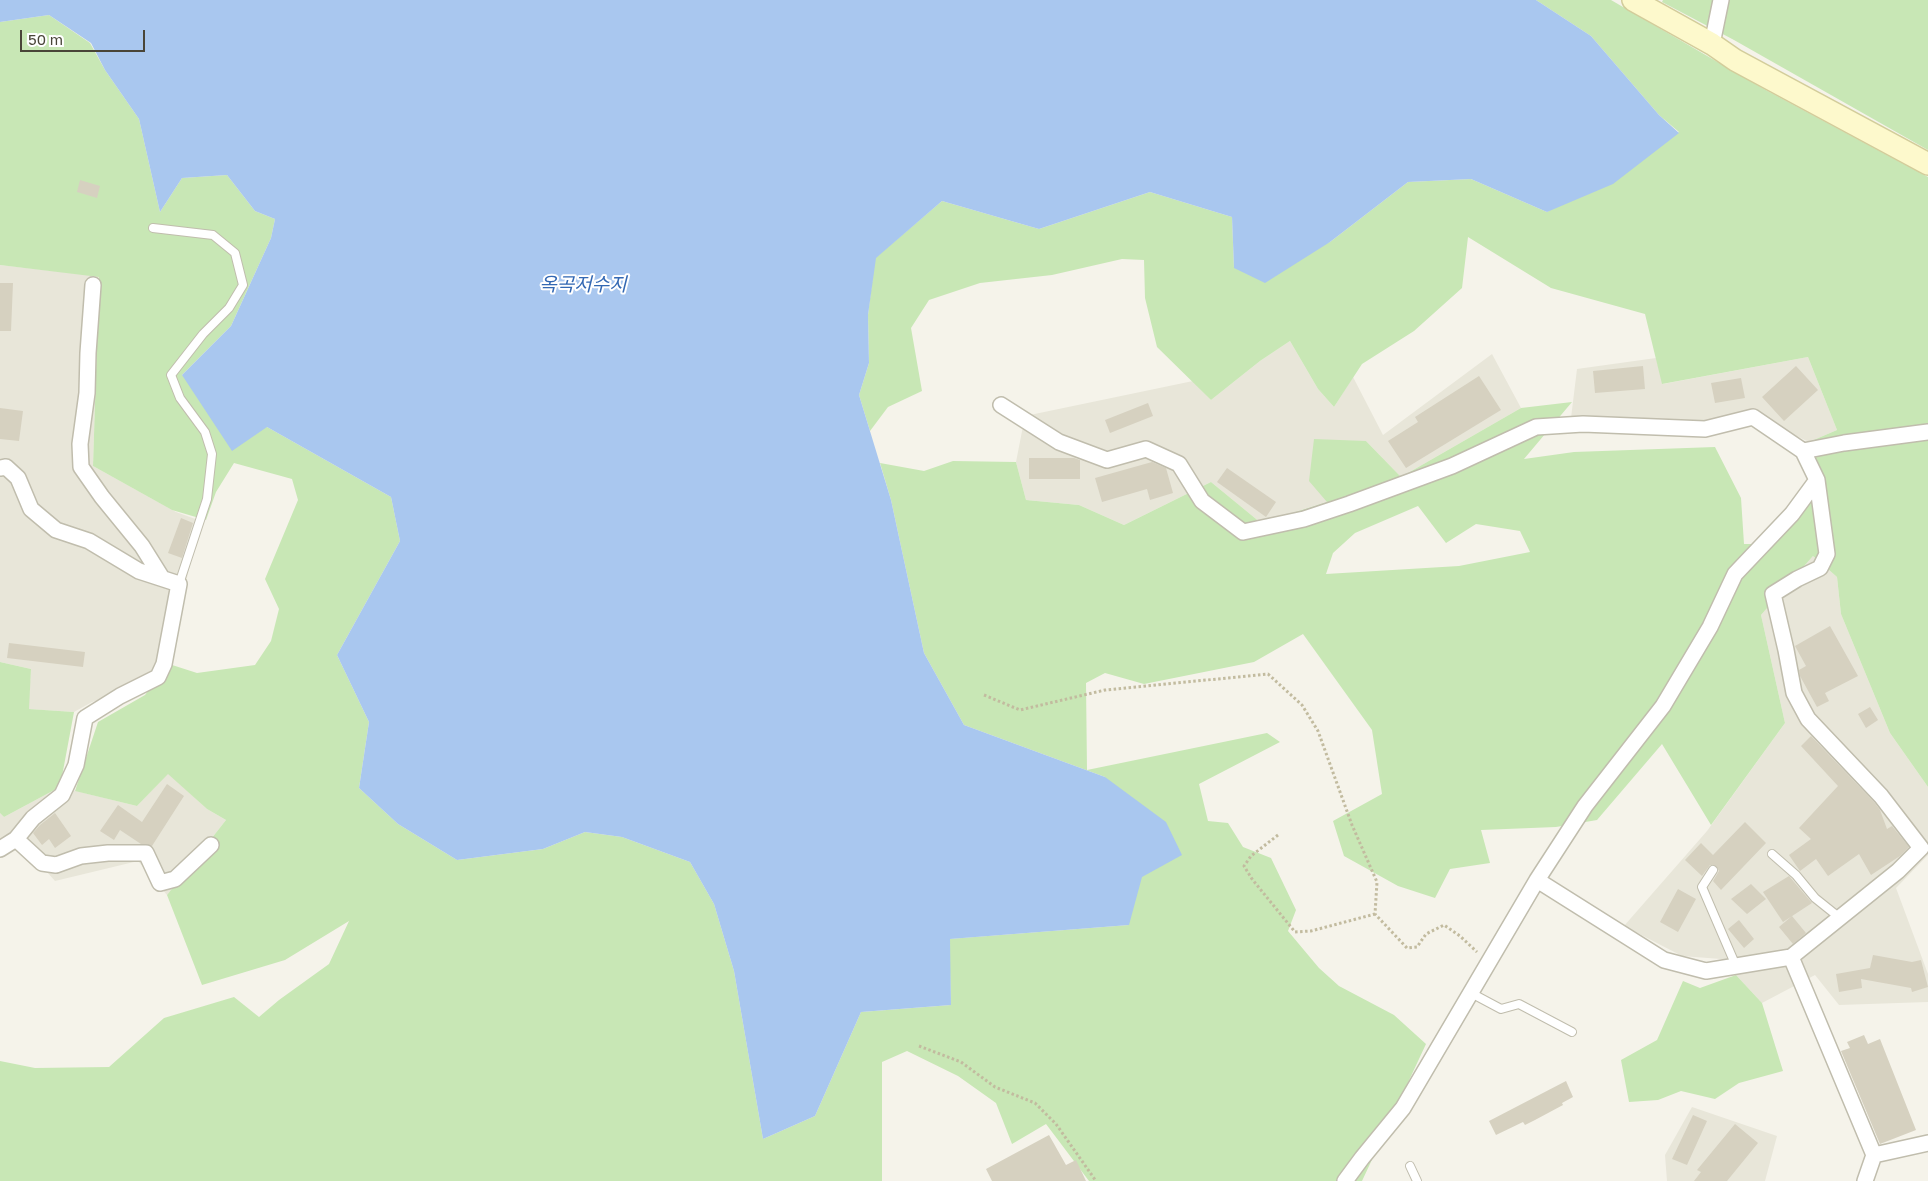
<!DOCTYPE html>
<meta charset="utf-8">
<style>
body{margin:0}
#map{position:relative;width:1928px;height:1181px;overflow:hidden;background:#f5f3ea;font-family:"Golos Text",sans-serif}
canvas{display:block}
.scale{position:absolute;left:20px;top:30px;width:125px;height:22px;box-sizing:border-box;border:2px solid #494538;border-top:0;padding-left:6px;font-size:15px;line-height:18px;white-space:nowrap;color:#494538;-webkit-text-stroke:4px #fff;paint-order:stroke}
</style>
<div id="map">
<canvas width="1928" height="1181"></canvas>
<div class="scale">50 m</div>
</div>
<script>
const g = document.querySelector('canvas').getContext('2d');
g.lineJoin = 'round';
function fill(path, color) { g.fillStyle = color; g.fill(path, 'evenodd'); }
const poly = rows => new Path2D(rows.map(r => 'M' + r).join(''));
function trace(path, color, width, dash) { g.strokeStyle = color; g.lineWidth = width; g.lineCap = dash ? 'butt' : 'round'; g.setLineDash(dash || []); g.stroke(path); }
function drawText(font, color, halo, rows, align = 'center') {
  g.font = font + ' "Golos Text","Noto Sans KR",sans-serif'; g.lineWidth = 4; g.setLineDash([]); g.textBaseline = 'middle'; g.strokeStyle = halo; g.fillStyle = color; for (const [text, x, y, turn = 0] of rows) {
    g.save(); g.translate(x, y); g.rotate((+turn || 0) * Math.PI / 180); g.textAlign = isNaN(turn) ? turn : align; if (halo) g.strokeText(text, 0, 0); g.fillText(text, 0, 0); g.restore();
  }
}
fill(poly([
 [0,265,99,276,93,466,176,512,201,521,188,573,166,679,92,702,74,712,28,709,31,669,0,662],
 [1290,341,1318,389,1334,407,1353,377,1383,435,1492,354,1521,408,1401,477,1366,441,1327,502,1261,523,1211,482,1124,525,1079,505,1026,500,1016,462,1025,416,1193,381,1211,400,1260,361],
 [1808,357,1837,430,1809,442,1747,412,1701,423,1571,418,1577,369,1656,358,1663,384],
 [1813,556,1837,577,1841,614,1890,733,1928,787,1928,855,1896,888,1928,974,1928,1002,1839,1005,1815,975,1762,1003,1721,959,1682,956,1624,926,1707,831,1785,723,1761,615],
 [168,773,207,809,226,820,167,895,138,861,55,881,14,835,0,844,0,813,4,817,60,787,137,806],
 [1692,1107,1777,1136,1765,1181,1667,1181,1665,1155]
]), '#e8e6d9');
fill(poly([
 [1536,0,1611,0,1764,89,1928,177,1928,787,1890,733,1841,614,1837,577,1813,556,1761,615,1785,723,1711,825,1662,744,1597,820,1556,827,1481,830,1490,863,1450,869,1435,898,1398,886,1344,856,1333,821,1382,794,1372,730,1303,634,1254,662,1144,684,1105,673,1086,683,1087,770,1267,733,1280,742,1199,784,1208,821,1228,823,1243,847,1271,858,1296,910,1288,931,1319,968,1339,986,1394,1015,1426,1044,1362,1181,1089,1181,1046,1124,1012,1144,996,1103,958,1076,907,1051,882,1062,882,1181,0,1181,0,1061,35,1068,109,1067,164,1018,234,997,259,1017,279,1000,329,964,349,921,285,960,202,985,167,895,226,820,207,809,168,774,137,806,75,791,98,722,145,695,169,664,197,673,255,665,271,641,279,609,265,579,298,500,292,479,234,463,216,492,206,520,172,510,93,466,99,277,0,265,0,22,49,15,90,43,105,70,139,119,160,212,182,178,227,175,255,211,275,219,271,238,231,326,182,375,267,427,391,497,400,541,337,655,369,722,359,788,398,824,457,860,543,849,585,832,622,837,690,862,714,904,734,971,763,1139,815,1116,861,1012,951,1005,949,939,1129,925,1105,777,964,725,924,653,891,500,880,463,924,471,953,461,1016,462,1026,500,1079,505,1124,525,1211,482,1261,523,1327,502,1309,481,1314,439,1366,441,1401,477,1521,408,1572,402,1524,459,1574,452,1715,447,1741,498,1744,544,1757,544,1811,480,1809,442,1837,430,1808,357,1662,384,1645,314,1551,288,1468,237,1462,288,1414,331,1362,364,1334,407,1318,389,1290,341,1260,361,1211,400,1157,347,1145,298,1144,260,1122,259,1052,275,980,283,929,300,911,328,922,391,888,407,870,431,859,395,869,363,868,315,875,258,942,201,1039,229,1150,192,1232,217,1234,268,1330,242,1408,182,1471,179,1547,212,1679,132,1659,115,1591,36],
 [1418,506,1446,543,1476,524,1520,531,1530,552,1459,566,1326,574,1333,553,1355,533],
 [1663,0,1928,0,1928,150,1734,40,1662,2],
 [0,662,31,669,29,709,74,712,60,787,4,817,0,813],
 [1736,975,1762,1003,1783,1071,1739,1083,1715,1099,1681,1091,1658,1100,1629,1102,1621,1060,1657,1040,1683,981,1700,988]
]), '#c8e7b5');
fill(poly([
 [0,0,1536,0,1591,36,1659,115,1679,133,1613,184,1547,212,1471,179,1408,182,1330,242,1265,283,1234,268,1232,217,1150,192,1039,229,942,201,876,258,868,315,869,363,859,395,891,500,924,653,964,725,1105,777,1166,822,1182,855,1142,877,1129,925,950,939,951,1005,861,1012,815,1116,763,1139,734,971,714,904,690,862,622,837,585,832,543,849,457,860,398,824,359,788,369,722,337,655,400,541,391,497,267,427,232,451,182,375,231,326,271,238,275,219,255,211,227,175,182,178,160,212,139,119,105,70,91,43,49,15,0,22]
]), '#a9c7ef');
fill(poly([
 [80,180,100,186,97,198,77,192],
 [0,283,13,283,11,331,0,331],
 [1643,366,1645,389,1595,393,1593,371],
 [1796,366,1818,390,1784,421,1762,397],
 [1479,376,1501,410,1406,468,1388,441,1418,422,1415,417],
 [1741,378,1745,398,1715,403,1711,383],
 [1148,403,1153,416,1110,433,1105,420],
 [0,408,23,411,19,441,0,439],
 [1029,458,1074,458,1080,460,1080,479,1029,479],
 [1152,462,1166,468,1173,493,1150,500,1147,489,1102,502,1095,478],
 [1227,468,1276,502,1266,517,1217,482],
 [181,518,193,523,182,558,168,553],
 [1830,626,1858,676,1825,693,1829,701,1817,707,1800,676,1799,670,1806,666,1795,646],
 [9,643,85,652,83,667,7,658],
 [1870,707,1878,720,1866,728,1858,714],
 [1811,736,1874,802,1880,810,1887,829,1892,826,1909,847,1900,856,1871,875,1859,854,1828,876,1816,859,1800,871,1789,855,1811,839,1799,828,1838,786,1801,746],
 [167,784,184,796,152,846,141,844,120,830,114,840,100,831,118,805,142,822],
 [55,813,71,836,55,848,49,839,42,845,33,833,40,825],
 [1745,822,1766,843,1721,890,1713,881,1719,871,1716,866,1710,865,1702,876,1685,860,1701,843,1713,855],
 [1789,876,1812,903,1783,922,1763,892],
 [1751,884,1766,899,1747,914,1731,899],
 [1678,889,1696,899,1678,932,1660,922],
 [1792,916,1806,933,1793,944,1779,927],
 [1739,920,1754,939,1744,948,1728,929],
 [1873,955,1912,962,1921,960,1928,987,1912,992,1911,988,1861,979,1862,988,1839,992,1836,974,1870,968],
 [1864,1035,1868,1044,1880,1039,1916,1130,1880,1144,1841,1051,1850,1048,1847,1042],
 [1566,1081,1573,1097,1562,1103,1563,1105,1535,1120,1525,1125,1523,1122,1496,1135,1489,1121],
 [1693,1115,1707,1121,1687,1165,1672,1159],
 [1735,1124,1758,1143,1727,1181,1694,1181,1701,1172,1697,1170],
 [1049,1135,1066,1165,1076,1160,1086,1181,992,1181,986,1169]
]), '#d6d1c0');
const lane = poly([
 [153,228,213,235,235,253,243,285,229,308,203,334,171,375,180,398,205,432,212,454,207,499,179,584],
 [1772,854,1796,875,1815,898,1840,918],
 [1713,870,1702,887,1736,966],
 [1471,993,1501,1009,1519,1004,1572,1032],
 [1410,1166,1417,1181]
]);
const street = poly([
 [1712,44,1721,0],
 [93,285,88,353,87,393,80,444,81,467,102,497,142,546,162,578],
 [1001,405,1059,442,1107,460,1146,449,1179,464,1202,501,1243,532,1304,519,1349,504,1452,466,1536,427,1583,424,1705,429,1753,417,1803,451,1817,480,1827,554,1820,568,1797,579,1773,594,1786,650,1794,693,1808,719,1881,796,1921,848,1898,871,1791,957,1874,1155,1865,1181],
 [1803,451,1844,443,1928,432],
 [0,468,6,467,18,478,31,509,56,530,89,541,139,571,179,584,164,664,158,677,120,696,85,718,76,765,62,795,33,818,16,839],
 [0,849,16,839,42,863,56,865,81,856,108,853,146,853,160,883,175,879,211,845],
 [1537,880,1585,806,1663,706,1710,627,1735,574,1792,514,1817,480],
 [1874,1155,1928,1143],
 [1345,1181,1362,1158,1403,1108,1537,880,1664,960,1706,971,1791,957]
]);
const secondary = poly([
 [1633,0,1712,44,1735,60,1928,164]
]);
trace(lane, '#c0bdad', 10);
trace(street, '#c0bdad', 18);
trace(secondary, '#d3cd9b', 24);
trace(poly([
 [984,695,1020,710,1105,690,1268,674,1302,705,1318,731,1352,825,1377,882,1375,914,1407,948,1417,947,1426,934,1444,925,1460,936,1477,952],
 [1278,835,1251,856,1244,866,1252,879,1295,932,1311,931,1375,914],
 [919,1046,961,1062,995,1087,1035,1103,1056,1124,1096,1181]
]), '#c2bb9f', 3, [2.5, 2.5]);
trace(lane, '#fff', 8);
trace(street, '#fff', 15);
trace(secondary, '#fdf9cc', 21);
drawText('italic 19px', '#3368b3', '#fff', [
 ["옥곡저수지",583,285]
]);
</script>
